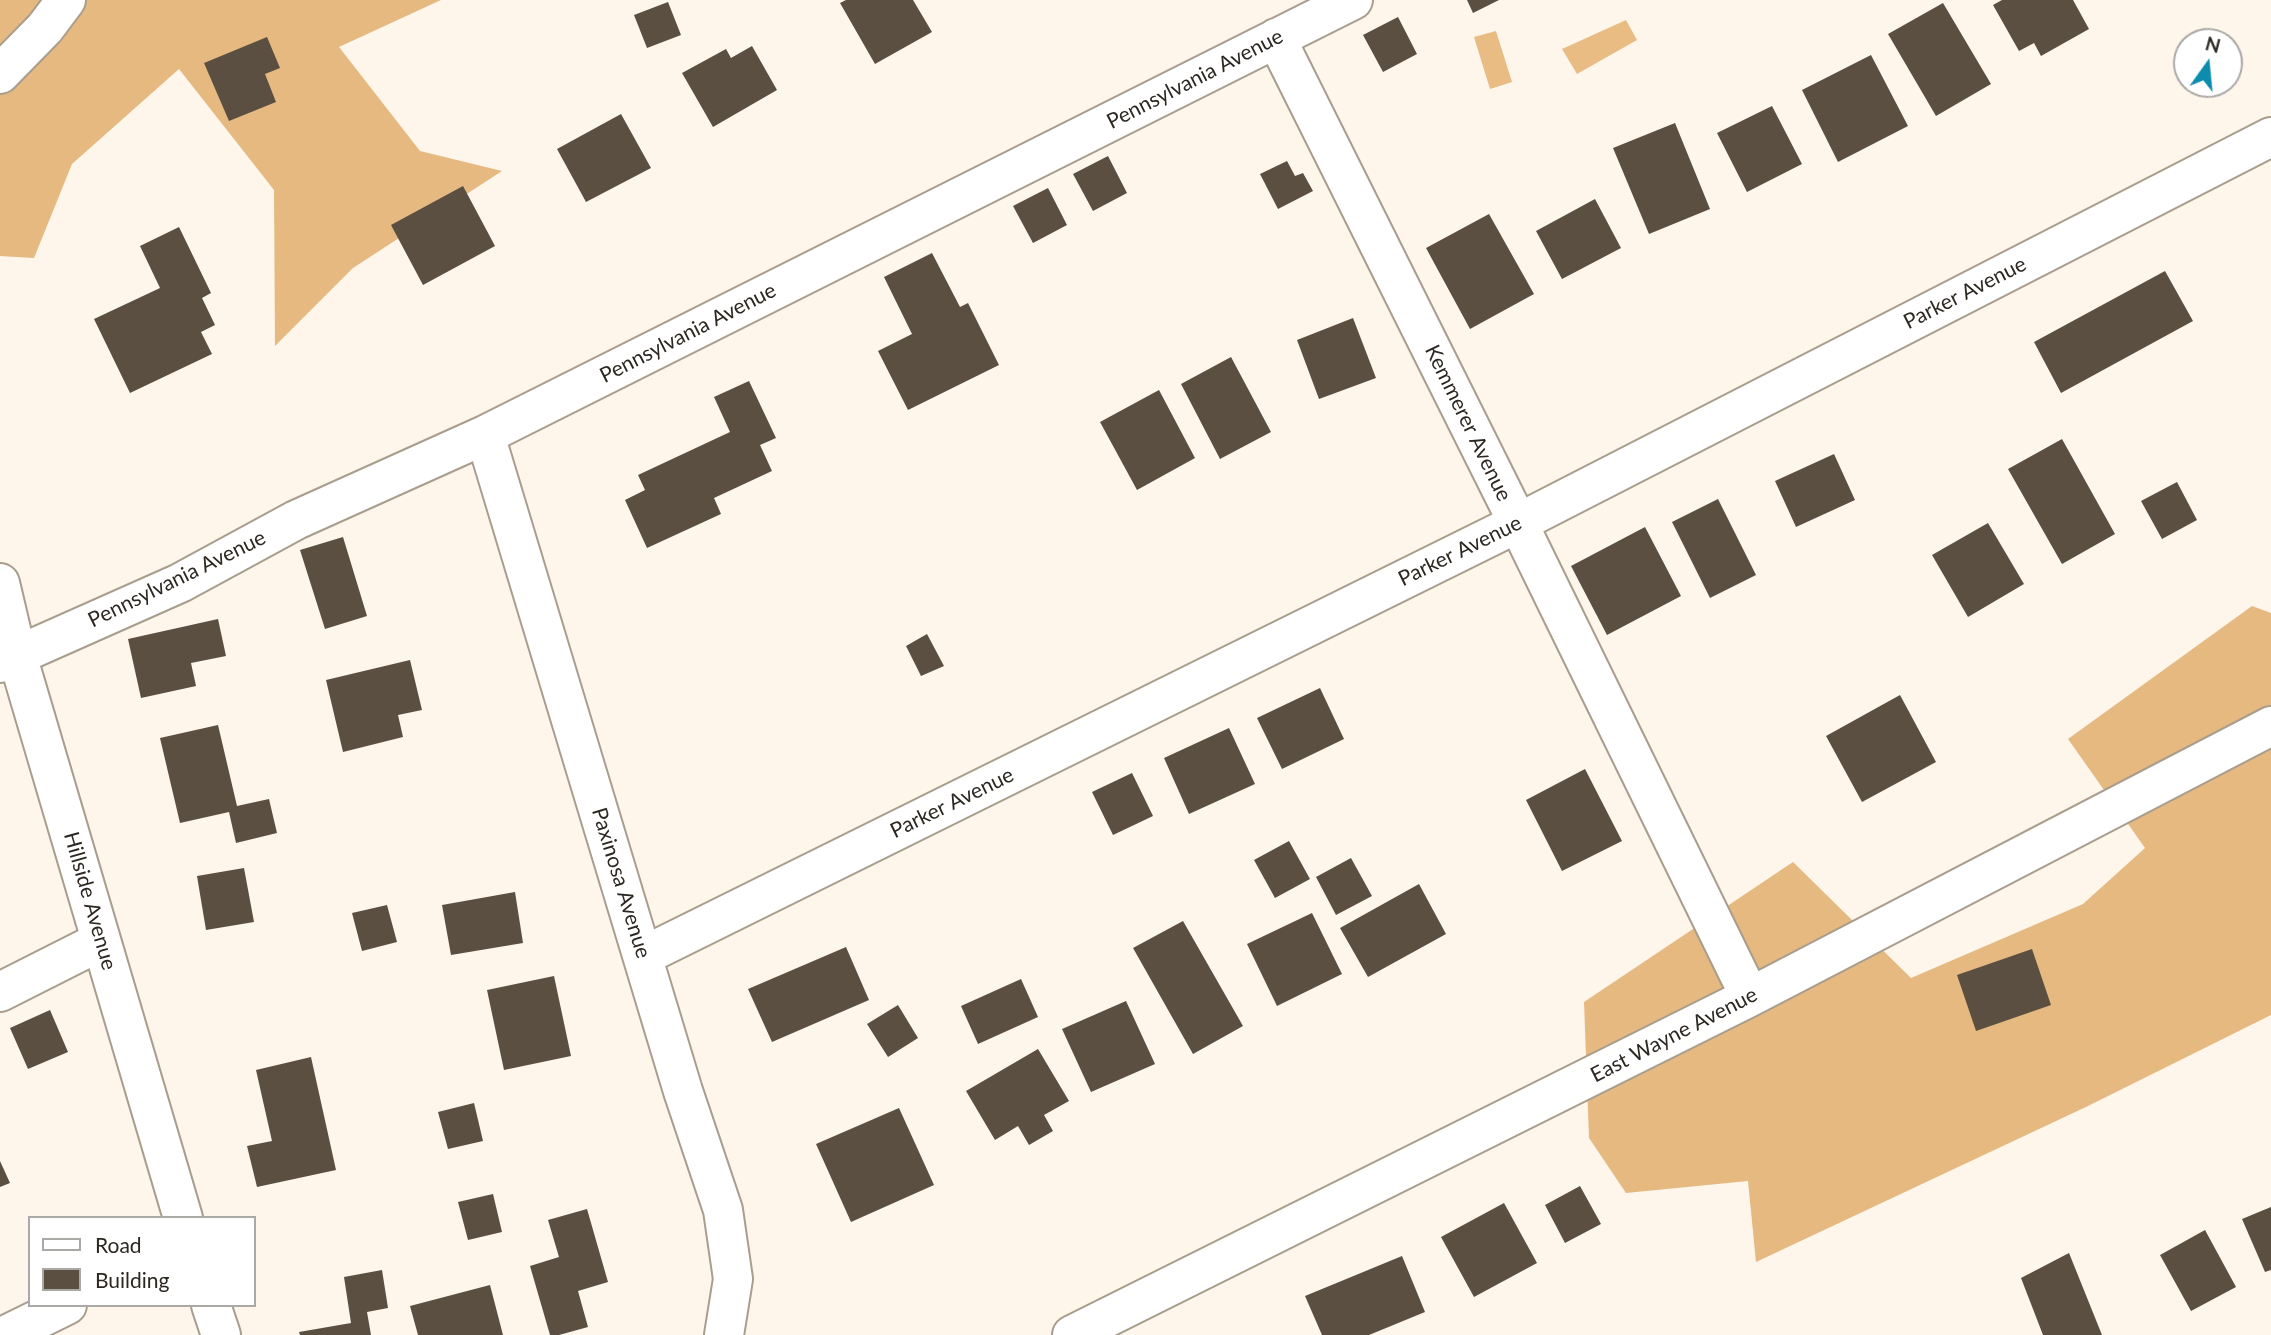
<!DOCTYPE html>
<style>
body{margin:0}
#map{position:relative;width:2271px;height:1335px;overflow:hidden;background:#fef5eb;font-family:Lato,sans-serif}
canvas{display:block}
.legend{position:absolute;left:28px;top:1216px;width:228px;height:91px;box-sizing:border-box;background:#fff;border:2px solid #aba9a6;margin:0;padding:9px 12px;list-style:none;font-size:21px;color:#2c2721}
.legend li{display:flex;align-items:center;gap:14px;height:35px}
.legend b{width:35px;border:2px solid #aba9a6}
.north{position:absolute;left:2173px;top:28px;width:70px;height:70px;box-sizing:border-box;background:#fff;border:2px solid #aba9a6;border-radius:50%;rotate:15deg;font-size:19px;font-weight:700;line-height:28px;text-align:center;color:#2c2721}
.north::after{content:'';display:block;margin:auto;width:24px;height:32px;background:#0e8cad;clip-path:polygon(50% 0,100% 100%,50% 72%,0 100%)}
</style>
<div id="map">
<canvas width="2271" height="1335"></canvas>
<ul class="legend">
<li><b style="height:9px;background:#fff"></b>Road</li>
<li><b style="height:19px;background:#5a4f41"></b>Building</li>
</ul>
<div class="north">N</div>
</div>
<script>
const g = document.querySelector('canvas').getContext('2d');
g.lineJoin = 'round';
function fill(path, color) { g.fillStyle = color; g.fill(path, 'evenodd'); }
const poly = rows => new Path2D(rows.map(r => 'M' + r).join(''));
function trace(path, color, width, dash) { g.strokeStyle = color; g.lineWidth = width; g.lineCap = dash ? 'butt' : 'round'; g.setLineDash(dash || []); g.stroke(path); }
function drawText(font, color, halo, rows, align = 'center') {
  g.font = font + ' Lato,sans-serif'; g.lineWidth = 7; g.setLineDash([]); g.textBaseline = 'middle'; g.strokeStyle = halo; g.fillStyle = color; for (const [text, x, y, turn = 0] of rows) {
    g.save(); g.translate(x, y); g.rotate((+turn || 0) * Math.PI / 180); g.textAlign = isNaN(turn) ? turn : align; if (halo) g.strokeText(text, 0, 0); g.fillText(text, 0, 0); g.restore();
  }
}
fill(poly([
 [0,0,441,0,339,47,420,151,502,171,353,268,275,346,274,190,179,69,72,164,34,258,0,256],
 [2252,606,2271,613,2271,1015,2088,1106,1756,1262,1748,1181,1626,1193,1589,1138,1584,1002,1793,862,1911,978,2083,904,2145,848,2068,739]
]), '#e5b980');
fill(poly([
 [1626,20,1637,40,1577,74,1562,49],
 [1496,31,1512,82,1490,89,1474,37]
]), '#e8bc83');
fill(poly([
 [846,0,913,0,932,32,875,64,840,3],
 [1467,0,1499,0,1473,13],
 [2002,0,2073,0,2089,29,2041,56,2034,43,2019,51,1993,5],
 [668,2,681,35,647,48,634,15],
 [1943,3,1991,84,1936,116,1888,34],
 [1398,17,1417,54,1383,72,1363,35],
 [267,37,280,68,265,74,276,102,229,121,204,63],
 [752,46,777,90,713,127,682,73,726,49,731,58],
 [1871,55,1908,126,1838,162,1802,90],
 [1772,106,1802,164,1747,192,1717,133],
 [621,114,651,168,586,202,557,149],
 [1675,123,1710,209,1649,234,1613,148],
 [1108,156,1127,193,1093,211,1073,174],
 [1287,161,1295,176,1303,173,1313,191,1278,209,1260,174],
 [463,186,495,246,423,285,391,225],
 [1048,188,1067,225,1033,243,1013,206],
 [1595,199,1621,248,1562,279,1536,231],
 [1489,214,1534,294,1470,329,1426,248],
 [179,227,211,293,202,298,215,325,201,332,212,354,130,393,94,319,160,288,140,246],
 [932,253,960,307,968,303,999,365,908,410,878,351,912,334,884,277],
 [2165,271,2193,321,2061,393,2034,342],
 [1353,318,1376,378,1319,399,1297,340],
 [1231,357,1271,432,1220,459,1181,384],
 [749,381,776,438,760,445,772,471,714,498,721,514,647,548,625,500,645,490,638,475,730,432,714,397],
 [1159,390,1195,458,1137,490,1100,422],
 [2062,439,2115,534,2062,564,2008,469],
 [1834,454,1855,500,1796,527,1775,481],
 [2177,482,2197,520,2162,539,2141,501],
 [1718,499,1756,575,1710,598,1672,522],
 [1988,523,2024,584,1968,617,1932,555],
 [1645,527,1681,596,1607,635,1571,566],
 [343,537,367,616,325,629,300,550],
 [218,619,226,656,191,663,196,686,141,698,128,639],
 [927,634,944,666,921,676,906,646],
 [410,660,422,710,398,715,403,737,343,752,326,680],
 [1320,688,1344,739,1282,769,1257,718],
 [1900,695,1936,762,1862,802,1826,736],
 [218,725,237,806,269,799,277,833,236,843,229,812,180,823,160,738],
 [1229,728,1255,784,1189,814,1164,758],
 [1585,769,1622,841,1562,871,1526,800],
 [1132,773,1153,816,1113,835,1092,792],
 [1289,841,1310,879,1275,898,1254,860],
 [1351,858,1372,896,1336,915,1316,877],
 [244,868,254,922,206,930,197,876],
 [1419,884,1446,934,1368,977,1340,928],
 [515,892,523,943,451,955,442,905],
 [387,905,397,942,362,951,352,913],
 [1312,913,1342,974,1277,1006,1247,944],
 [1183,921,1243,1026,1193,1054,1133,948],
 [846,947,869,1000,772,1042,748,989],
 [2032,949,2051,1005,1976,1031,1957,975],
 [554,976,571,1056,504,1070,487,990],
 [1021,979,1038,1017,978,1044,961,1006],
 [1126,1001,1155,1064,1091,1092,1062,1029],
 [898,1005,918,1038,888,1057,867,1024],
 [50,1010,68,1052,28,1069,10,1028],
 [1038,1049,1069,1101,1044,1115,1053,1131,1029,1145,1018,1126,995,1140,966,1091],
 [311,1057,336,1170,257,1187,247,1146,272,1141,256,1070],
 [474,1103,483,1141,448,1149,438,1112],
 [899,1108,934,1185,851,1222,816,1144],
 [0,1161,10,1183,0,1187],
 [1580,1186,1601,1224,1565,1243,1545,1205],
 [493,1194,502,1232,468,1240,458,1202],
 [1504,1203,1537,1263,1474,1297,1441,1237],
 [2271,1207,2271,1270,2265,1272,2242,1219],
 [587,1209,608,1282,578,1291,588,1327,559,1335,550,1335,530,1266,559,1257,548,1220],
 [2205,1230,2236,1287,2191,1311,2160,1255],
 [2069,1253,2102,1335,2043,1335,2021,1278],
 [1402,1256,1425,1312,1369,1335,1322,1335,1305,1296],
 [382,1270,388,1308,367,1312,371,1335,300,1335,299,1332,351,1323,344,1277],
 [490,1285,503,1335,418,1335,410,1306]
]), '#5a4f41');
const minor = poly([
 [1276,38,1518,523,1750,997],
 [0,74,45,28,66,0],
 [485,435,683,1091,723,1210,733,1279,724,1335],
 [0,583,17,655,183,1218],
 [0,663,180,583,296,520,485,435,1353,0],
 [643,956,1518,523,2271,137],
 [0,992,101,941],
 [211,1305,221,1335],
 [6,1335,67,1305],
 [1072,1335,1750,997,2271,726]
]);
trace(minor, '#a99d8d', 42);
trace(minor, '#fff', 38);
drawText('21px', '#2c2721', '#fff', [
 ["Pennsylvania Avenue",1195,79,-27],
 ["Parker Avenue",1965,293,-27],
 ["Pennsylvania Avenue",688,333,-27],
 ["Kemmerer Avenue",1468,423,64],
 ["Parker Avenue",1460,551,-26],
 ["Pennsylvania Avenue",177,579,-26],
 ["Parker Avenue",952,803,-26],
 ["Paxinosa Avenue",621,883,73],
 ["Hillside Avenue",90,901,74],
 ["East Wayne Avenue",1674,1035,-27]
]);
</script>
